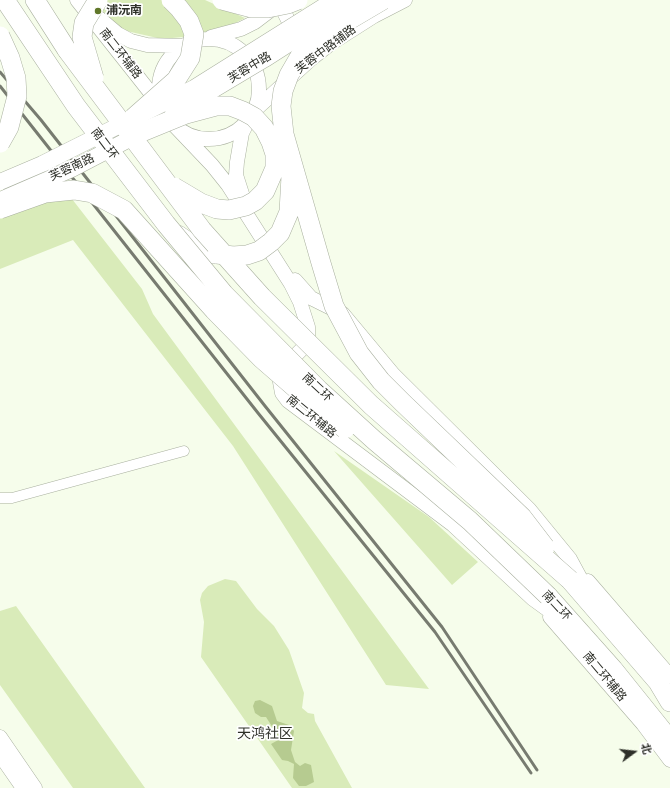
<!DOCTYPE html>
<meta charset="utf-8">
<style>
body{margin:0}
#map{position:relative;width:670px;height:788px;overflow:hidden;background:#f6fdeb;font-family:Roboto,"Noto Sans SC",sans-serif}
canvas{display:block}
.north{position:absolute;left:614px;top:732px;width:40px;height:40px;-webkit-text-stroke:3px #fff;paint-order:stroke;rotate:75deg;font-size:11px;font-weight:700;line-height:16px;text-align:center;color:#2e3029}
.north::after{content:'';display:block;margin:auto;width:14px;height:18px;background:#2e3029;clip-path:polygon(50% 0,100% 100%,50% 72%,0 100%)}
</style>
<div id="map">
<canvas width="670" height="788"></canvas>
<div class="north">北</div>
</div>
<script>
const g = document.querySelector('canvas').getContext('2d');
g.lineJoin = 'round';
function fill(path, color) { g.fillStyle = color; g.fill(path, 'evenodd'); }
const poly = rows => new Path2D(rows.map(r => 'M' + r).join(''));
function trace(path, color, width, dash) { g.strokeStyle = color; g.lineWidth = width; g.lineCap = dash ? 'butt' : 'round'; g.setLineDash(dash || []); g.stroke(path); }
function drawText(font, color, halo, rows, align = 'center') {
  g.font = font + ' Roboto,"Noto Sans SC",sans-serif'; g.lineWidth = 3.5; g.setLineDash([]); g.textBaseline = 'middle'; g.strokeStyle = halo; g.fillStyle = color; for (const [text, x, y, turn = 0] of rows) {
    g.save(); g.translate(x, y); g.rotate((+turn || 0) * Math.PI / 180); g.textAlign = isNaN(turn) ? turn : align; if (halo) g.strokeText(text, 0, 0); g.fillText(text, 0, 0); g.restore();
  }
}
fill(poly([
 [90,0,205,0,245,18,214,34,162,39,122,30,99,10],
 [72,199,142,289,153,314,429,689,386,685,233,446,73,240,0,269,0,215,25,205],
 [334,451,429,517,478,562,452,585],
 [225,579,236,581,257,609,274,626,289,650,304,693,302,708,308,713,314,714,315,721,352,788,292,788,201,657,204,622,200,600,202,593,208,586],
 [16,606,145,788,73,788,0,685,0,611]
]), '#d9ebb9');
fill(poly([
 [260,700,272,706,277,721,289,725,294,731,291,750,295,762,300,766,305,763,311,765,314,782,306,786,299,786,293,778,294,764,288,761,282,760,271,744,280,739,266,717,261,717,255,713,253,706,255,701]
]), '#b6cb90');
const street = poly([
 [0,498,12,498,184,451]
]);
const secondary = poly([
 [77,0,161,106],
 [285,0,283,10,296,36],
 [99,18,118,34,131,41,147,45,182,46],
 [211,37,241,29,255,22,276,6],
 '159 89a50 50 0 1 1 100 0a50 50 0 1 1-100 0Z',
 [255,110,311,59,330,44,374,16,405,0],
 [162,120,173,124,212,165,228,185,291,284,300,302,308,327,308,336,304,347,287,364,280,382,282,393,288,401,453,525,533,599,562,620],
 [244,200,236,175,237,162,242,133,248,121],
 [295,280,311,298,343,314,393,374,529,509,570,559,590,596],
 [588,581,670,676],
 [550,617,643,724,670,760],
 [0,737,35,788],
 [0,755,23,788]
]);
const highway = poly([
 [35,0,67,50],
 [178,235,199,249,214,254],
 [570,580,658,682,670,702],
 [548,596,613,669,670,740]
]);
trace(street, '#a9b09f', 11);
trace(secondary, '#a9b09f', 15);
trace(highway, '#a9b09f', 20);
trace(street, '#fff', 10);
trace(secondary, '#fff', 14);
trace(highway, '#fff', 19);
trace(poly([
 [0,72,41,120,265,406,442,627,537,770],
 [0,86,258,413,435,632,531,773]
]), '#777b70', 3);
const primaryBridge = poly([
 [173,114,265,59,357,0],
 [0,182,42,164,194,88,334,0],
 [3,199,72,169,143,132]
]);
const highwayBridge = poly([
 [5,0,76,106,166,224,224,294,319,390,374,440,470,521,548,596],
 [222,0,252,8,268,8,288,4,298,0],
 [383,0,344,23,314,43,300,56,289,75,283,91,281,106,284,134,321,263,334,306,359,353,381,381,402,402,522,517,545,547],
 [0,36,10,58,16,78,17,96,9,127,0,143],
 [67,50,202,230,262,297,371,405,570,580],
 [94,78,82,37,84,23,98,0],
 [133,118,176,80,190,58,194,34,189,21,179,8,171,0],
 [142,132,186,114,216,106,230,106,243,111,254,117,264,128,271,142,275,154,275,168,265,191,255,201,246,206,229,210,217,209,201,203,174,187],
 [0,209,45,193,74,190,92,193,124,210,214,310,262,359,308,399,345,429],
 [217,254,233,256,247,255,259,251,271,242,280,233,289,212,291,176]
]);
trace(primaryBridge, '#a9b09f', 17, []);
trace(highwayBridge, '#a9b09f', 20, []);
trace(primaryBridge, '#fff', 16);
trace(highwayBridge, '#fff', 19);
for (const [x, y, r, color] of [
 [98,11,4,"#607729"]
]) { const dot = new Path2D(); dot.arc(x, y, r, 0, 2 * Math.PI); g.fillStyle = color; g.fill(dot); trace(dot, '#fff', 1.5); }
drawText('bold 12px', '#2e3029', '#fff', [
 ["浦沅南",106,11]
], 'left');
drawText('12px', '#2e3029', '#fff', [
 ["芙蓉中路辅路",326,50,-37],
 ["南二环辅路",120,54,52],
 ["芙蓉中路",250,68,-31],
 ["南二环",104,144,53],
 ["芙蓉南路",72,168,-25],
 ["南二环",317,388,43],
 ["南二环辅路",311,417,39],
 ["南二环",556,606,47],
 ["南二环辅路",604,677,50]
]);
drawText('14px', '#2e3029', '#fff', [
 ["天鸿社区",265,734]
]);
</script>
